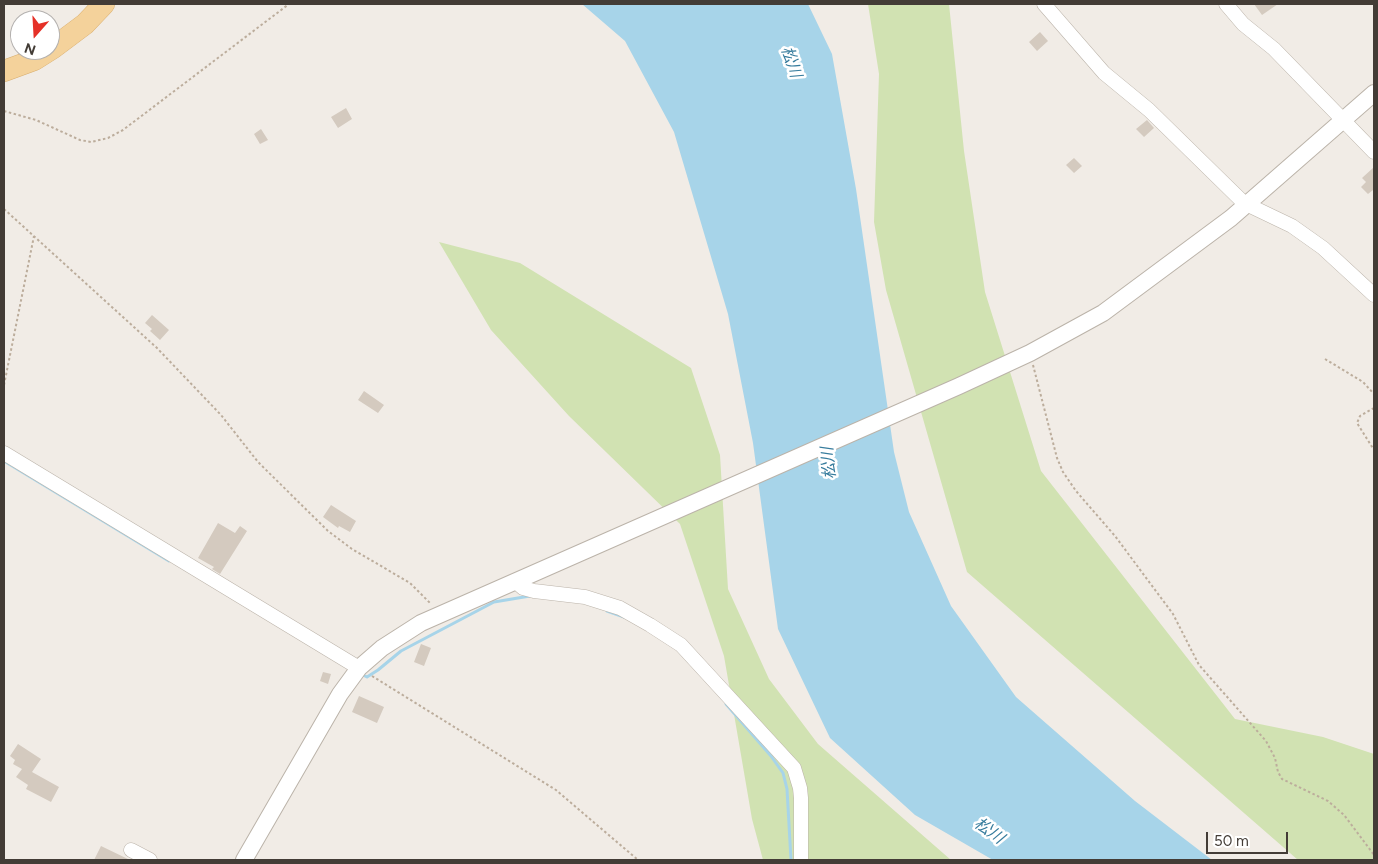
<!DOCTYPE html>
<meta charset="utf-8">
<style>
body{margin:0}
#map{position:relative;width:1378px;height:864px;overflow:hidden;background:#f1ece6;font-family:Figtree,sans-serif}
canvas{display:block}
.frame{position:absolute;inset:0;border:5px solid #433c36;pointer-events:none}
.north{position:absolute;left:10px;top:10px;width:50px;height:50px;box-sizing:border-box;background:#fff;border:1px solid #b4b1af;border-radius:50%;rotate:199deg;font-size:14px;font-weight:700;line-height:20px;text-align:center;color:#433c36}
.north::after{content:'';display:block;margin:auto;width:18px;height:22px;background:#e53128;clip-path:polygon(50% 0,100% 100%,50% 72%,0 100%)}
.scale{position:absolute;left:1206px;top:832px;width:82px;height:22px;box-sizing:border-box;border:2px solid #433c36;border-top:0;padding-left:6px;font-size:15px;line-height:18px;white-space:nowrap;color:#433c36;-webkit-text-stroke:4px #fff;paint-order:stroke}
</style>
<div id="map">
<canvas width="1378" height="864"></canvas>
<div class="frame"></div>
<div class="north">N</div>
<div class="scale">50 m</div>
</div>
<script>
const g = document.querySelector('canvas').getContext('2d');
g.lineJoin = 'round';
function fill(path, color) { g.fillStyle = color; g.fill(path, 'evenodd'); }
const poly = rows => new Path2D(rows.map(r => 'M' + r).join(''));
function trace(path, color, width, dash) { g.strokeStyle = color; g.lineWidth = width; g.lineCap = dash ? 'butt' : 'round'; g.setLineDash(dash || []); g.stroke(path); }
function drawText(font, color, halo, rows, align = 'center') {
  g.font = font + ' Figtree,"Noto Sans JP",sans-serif'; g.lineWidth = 5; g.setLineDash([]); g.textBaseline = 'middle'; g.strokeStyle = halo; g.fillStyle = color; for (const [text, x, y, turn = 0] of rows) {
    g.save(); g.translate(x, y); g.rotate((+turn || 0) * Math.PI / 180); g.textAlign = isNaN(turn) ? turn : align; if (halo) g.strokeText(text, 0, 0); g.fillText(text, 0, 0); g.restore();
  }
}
fill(poly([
 [868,4,949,4,964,151,985,292,1041,471,1235,719,1323,737,1374,754,1374,860,1298,860,967,572,886,290,874,222,879,74],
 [439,242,520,263,691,368,720,455,728,589,769,679,818,744,951,860,763,860,752,819,724,656,680,524,569,416,491,330]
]), '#d1e2b2');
fill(poly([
 [582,4,808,4,832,54,856,189,894,452,909,512,951,606,1016,697,1135,801,1212,860,993,860,915,815,830,738,778,629,753,443,728,314,674,132,625,41]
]), '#a7d4e9');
trace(poly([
 [4,461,169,561],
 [607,611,624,617],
 [361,674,367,677,378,670,401,651,494,602,530,596],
 [726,704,771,756,783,773,787,789,791,860]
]), '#a7d4e9', 3);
fill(poly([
 [1254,4,1278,4,1262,15],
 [1040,32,1048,41,1037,51,1029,42],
 [346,108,352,119,338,128,331,117],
 [1147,120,1154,128,1144,137,1136,129],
 [261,129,268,140,260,144,254,134],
 [1074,158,1082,166,1074,173,1066,165],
 [1374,167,1374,191,1373,190,1368,194,1361,187,1366,182,1362,178],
 [152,315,169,330,160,340,150,331,152,329,145,323],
 [364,391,384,405,378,413,358,400],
 [331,505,356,521,350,532,339,526,338,528,323,517],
 [218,523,235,533,240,526,247,531,220,574,212,569,214,567,198,558],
 [421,644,431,648,424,666,414,662],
 [323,672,331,674,328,684,320,681],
 [359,696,384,707,377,723,352,712],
 [18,744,41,759,32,772,59,787,51,802,26,789,28,785,16,777,22,769,13,764,15,760,10,756],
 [101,846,130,860,94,860]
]), '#d4cabf');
const minor = poly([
 [1044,4,1104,73,1149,110,1244,203,1292,226,1323,248,1374,295],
 [1226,4,1243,24,1274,49,1374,152],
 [4,453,359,668],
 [515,581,523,588,534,591,585,597,620,608,650,625,681,645,794,768,800,788,801,798,801,860],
 [131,850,150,860]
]);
const tertiary = poly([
 [244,860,340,694,359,668,382,648,421,623,959,386,1030,353,1103,313,1231,218,1374,93]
]);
const primary = poly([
 [4,71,34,60,53,48,85,24,104,4]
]);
trace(minor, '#bbb3a9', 15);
trace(tertiary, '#bbb3a9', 18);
trace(primary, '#d8ad6d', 22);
trace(poly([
 [4,111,36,120,80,140,91,142,108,138,123,130,289,4],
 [4,209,157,348,221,415,258,462,328,531,352,549,410,583,431,604],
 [1325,359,1363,382,1374,394],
 [1033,365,1057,458,1063,472,1076,491,1115,536,1173,614,1199,665,1266,741,1275,758,1278,772,1282,779,1328,801,1344,815,1374,855],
 [4,385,34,236],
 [1374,408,1360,416,1357,423,1374,450],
 [372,676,556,790,638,860]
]), '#bcad9c', 2, [2.5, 2.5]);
trace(minor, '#fff', 14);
trace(tertiary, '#fff', 16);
trace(primary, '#f4d29b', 21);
drawText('italic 16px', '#377c9d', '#fff', [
 ["松川",791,62,71],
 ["松川",829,463,-96],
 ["松川",989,831,36]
]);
</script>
